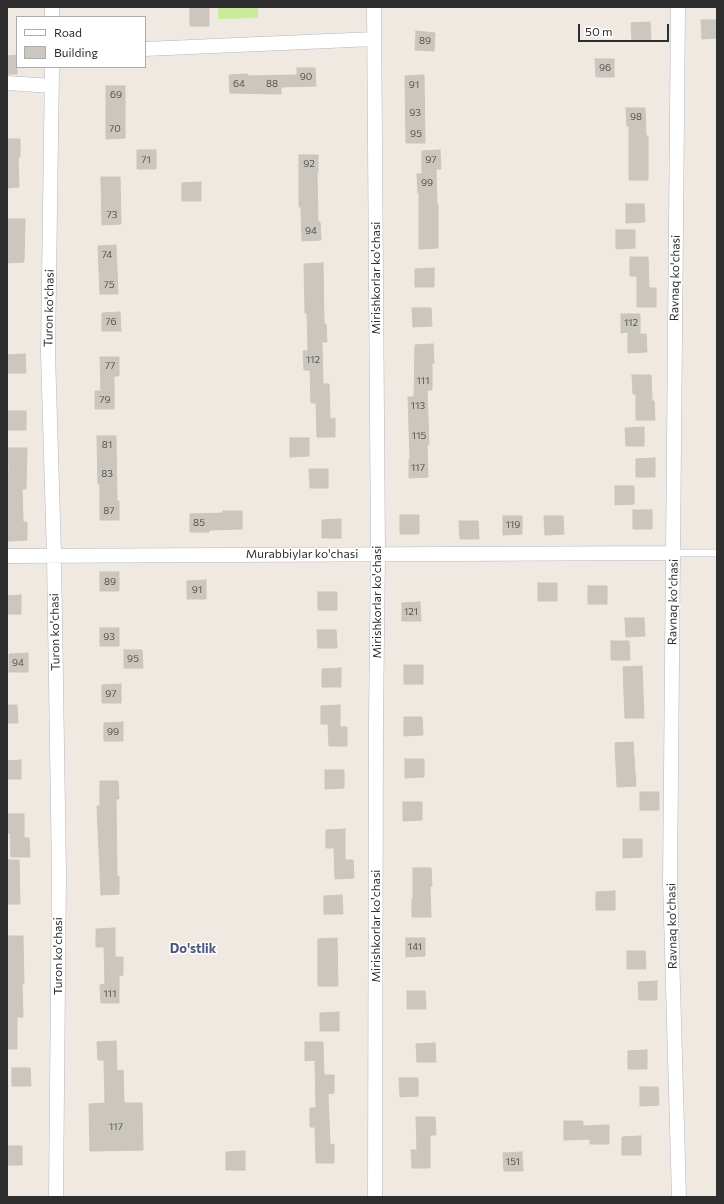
<!DOCTYPE html>
<style>
body{margin:0}
#map{position:relative;width:724px;height:1204px;overflow:hidden;background:#efe9e1;font-family:Commissioner,sans-serif}
canvas{display:block}
.frame{position:absolute;inset:0;border:8px solid #2e2e2e;pointer-events:none}
.legend{position:absolute;left:16px;top:16px;width:130px;height:52px;box-sizing:border-box;background:#fff;border:1px solid #ababab;margin:0;padding:5px 7px;list-style:none;font-size:12px;color:#2e2e2e}
.legend li{display:flex;align-items:center;gap:8px;height:20px}
.legend b{width:20px;border:1px solid #ababab}
.scale{position:absolute;left:578px;top:24px;width:91px;height:18px;box-sizing:border-box;border:2px solid #2e2e2e;border-top:0;padding-left:5px;font-size:12px;line-height:14px;white-space:nowrap;color:#2e2e2e;-webkit-text-stroke:3px #fff;paint-order:stroke}
</style>
<div id="map">
<canvas width="724" height="1204"></canvas>
<div class="frame"></div>
<ul class="legend">
<li><b style="height:5px;background:#fff"></b>Road</li>
<li><b style="height:11px;background:#cbc7bf"></b>Building</li>
</ul>
<div class="scale">50 m</div>
</div>
<script>
const g = document.querySelector('canvas').getContext('2d');
g.lineJoin = 'round';
function fill(path, color) { g.fillStyle = color; g.fill(path, 'evenodd'); }
const poly = rows => new Path2D(rows.map(r => 'M' + r).join(''));
function trace(path, color, width, dash) { g.strokeStyle = color; g.lineWidth = width; g.lineCap = dash ? 'butt' : 'round'; g.setLineDash(dash || []); g.stroke(path); }
function drawText(font, color, halo, rows, align = 'center') {
  g.font = font + ' Commissioner,sans-serif'; g.lineWidth = 3; g.setLineDash([]); g.textBaseline = 'middle'; g.strokeStyle = halo; g.fillStyle = color; for (const [text, x, y, turn = 0] of rows) {
    g.save(); g.translate(x, y); g.rotate((+turn || 0) * Math.PI / 180); g.textAlign = isNaN(turn) ? turn : align; if (halo) g.strokeText(text, 0, 0); g.fillText(text, 0, 0); g.restore();
  }
}
fill(poly([
 [218,7,258,7,258,18,218,19]
]), '#c9ec9a');
const building = poly([
 [209,7,209,26,190,26,190,8,209,7],
 [701,20,717,20,717,38,702,39,701,20],
 [650,22,651,41,632,41,631,23,650,22],
 [416,31,435,33,434,51,415,50,416,31],
 [17,55,17,74,7,74,7,56,17,55],
 [595,59,614,59,614,77,596,77,595,59],
 [297,68,315,68,316,86,281,87,281,94,230,93,229,75,248,74,248,76,297,75,297,68],
 [424,75,425,143,406,143,405,76,424,75],
 [106,86,125,86,125,138,106,139,106,86],
 [626,108,645,108,646,136,648,136,648,180,629,180,629,126,627,126,626,108],
 [7,139,20,139,20,157,18,157,19,187,7,188,7,139],
 [137,150,156,150,156,169,137,169,137,150],
 [440,150,441,169,436,169,437,204,438,204,438,248,419,249,419,193,418,193,417,174,422,174,422,151,440,150],
 [299,155,318,155,318,173,317,173,318,222,320,222,321,240,302,241,301,207,299,207,299,155],
 [101,177,120,177,121,224,102,225,101,177],
 [201,182,201,201,182,201,182,183,201,182],
 [626,204,644,204,645,222,626,223,626,204],
 [7,219,25,219,24,262,7,263,7,219],
 [616,230,635,230,635,248,616,249,616,230],
 [116,245,118,294,100,294,98,246,116,245],
 [630,257,648,257,649,288,656,288,656,307,637,307,637,276,630,276,630,257],
 [323,263,324,324,326,324,327,342,322,342,323,384,329,384,330,419,335,418,335,437,317,437,316,403,311,403,310,370,304,370,303,351,308,351,307,313,305,313,304,264,323,263],
 [434,268,434,287,415,287,415,269,434,268],
 [412,308,431,308,432,326,413,327,412,308],
 [120,312,121,331,102,331,102,313,120,312],
 [621,314,640,314,640,334,646,334,647,352,628,353,628,332,621,333,621,314],
 [433,344,434,363,432,363,432,390,427,390,429,445,427,445,428,477,409,478,409,459,410,459,408,397,414,397,415,345,433,344],
 [25,354,26,373,7,373,7,355,25,354],
 [100,357,119,357,119,376,114,376,114,409,95,409,95,391,101,391,100,357],
 [632,375,651,375,652,401,654,401,655,420,636,420,636,394,633,394,632,375],
 [7,411,26,411,26,430,7,430,7,411],
 [644,427,644,446,626,446,625,428,644,427],
 [97,436,116,436,117,501,119,501,119,520,100,520,100,484,98,484,97,436],
 [290,438,309,438,309,456,290,457,290,438],
 [8,448,27,448,26,489,22,489,23,522,27,522,27,540,8,541,7,494,7,471,9,471,8,448],
 [655,458,655,477,636,477,636,459,655,458],
 [309,469,328,469,328,488,310,488,309,469],
 [615,486,634,486,634,504,615,505,615,486],
 [633,510,652,510,652,529,633,529,633,510],
 [223,511,242,511,242,529,209,530,209,532,190,532,190,514,223,513,223,511],
 [400,515,419,515,419,534,400,534,400,515],
 [503,516,522,516,522,534,503,535,503,516],
 [544,516,563,516,564,534,545,535,544,516],
 [341,519,341,538,322,538,322,520,341,519],
 [459,521,478,521,479,539,460,539,459,521],
 [100,572,119,572,119,591,100,591,100,572],
 [206,580,206,599,187,599,187,581,206,580],
 [538,583,557,583,557,601,538,601,538,583],
 [588,586,607,586,607,604,588,604,588,586],
 [318,592,337,592,337,610,318,610,318,592],
 [21,595,21,614,7,614,7,596,21,595],
 [420,602,421,621,402,621,402,603,420,602],
 [625,618,644,618,645,636,626,637,625,618],
 [100,628,119,628,119,646,100,646,100,628],
 [317,630,336,630,337,648,318,648,317,630],
 [611,641,629,641,630,660,611,660,611,641],
 [124,650,142,650,143,668,124,668,124,650],
 [28,653,28,672,9,672,9,654,28,653],
 [404,665,423,665,423,684,404,684,404,665],
 [642,666,644,718,625,718,623,667,642,666],
 [341,668,341,687,322,687,322,669,341,668],
 [121,684,121,703,102,703,102,685,121,684],
 [7,705,17,705,18,723,7,723,7,705],
 [340,705,340,727,347,727,347,746,329,746,328,724,321,724,321,706,340,705],
 [404,717,422,717,423,735,404,736,404,717],
 [123,722,123,741,104,741,104,723,123,722],
 [633,742,636,786,617,787,615,743,633,742],
 [405,759,424,759,424,777,405,778,405,759],
 [21,760,21,779,7,779,7,761,21,760],
 [325,770,344,770,344,788,325,789,325,770],
 [100,781,118,781,119,799,116,799,117,876,119,876,119,894,101,895,97,806,100,806,100,781],
 [640,792,659,792,659,810,640,810,640,792],
 [403,802,422,802,422,820,403,821,403,802],
 [7,814,24,814,24,838,29,838,30,857,11,857,10,833,7,833,7,814],
 [345,829,345,860,353,860,354,878,335,879,334,848,326,848,326,830,345,829],
 [623,839,642,839,642,857,623,858,623,839],
 [7,860,19,860,20,904,7,904,7,860],
 [413,868,431,868,432,886,430,886,431,917,412,917,412,899,413,899,413,868],
 [615,891,615,910,596,910,596,892,615,891],
 [342,895,343,914,324,914,324,896,342,895],
 [115,928,115,957,123,957,123,975,119,976,119,1003,101,1003,100,985,105,984,104,947,96,947,96,929,115,928],
 [7,936,23,936,24,984,22,984,23,1017,17,1017,17,1049,7,1049,7,936],
 [337,938,338,986,318,986,318,939,337,938],
 [406,938,425,938,425,956,406,957,406,938],
 [627,951,645,951,646,969,627,969,627,951],
 [657,981,657,1000,639,1000,638,982,657,981],
 [407,991,425,991,426,1009,407,1009,407,991],
 [339,1012,339,1031,320,1031,320,1013,339,1012],
 [116,1041,117,1071,123,1070,124,1103,142,1103,143,1150,90,1151,89,1104,105,1103,104,1060,98,1060,97,1042,116,1041],
 [305,1042,323,1042,324,1075,334,1075,334,1093,328,1094,330,1145,334,1144,334,1163,316,1163,315,1127,310,1127,310,1108,316,1108,315,1060,305,1061,305,1042],
 [435,1043,436,1062,417,1062,416,1044,435,1043],
 [647,1050,647,1069,628,1069,628,1051,647,1050],
 [12,1068,30,1068,31,1086,12,1086,12,1068],
 [399,1078,418,1078,418,1096,400,1097,399,1078],
 [640,1087,658,1087,659,1105,640,1106,640,1087],
 [416,1117,435,1117,436,1135,430,1135,430,1168,412,1168,411,1150,417,1150,416,1117],
 [564,1121,583,1121,583,1126,609,1125,609,1144,590,1144,590,1139,564,1140,564,1121],
 [641,1136,641,1155,622,1155,622,1137,641,1136],
 [7,1146,22,1146,22,1165,7,1165,7,1146],
 [245,1151,245,1170,226,1170,226,1152,245,1151],
 [522,1152,523,1171,504,1171,503,1153,522,1152]
]);
fill(building, '#cbc7bf');
trace(building, '#cbc5ba', 1);
const lane = poly([
 [674,553,717,553]
]);
const street = poly([
 [52,7,52,17],
 [374,7,378,554,376,719,375,1197],
 [678,7,670,881,679,1197],
 [145,49,374,39],
 [52,67,48,353,54,555,59,874,56,1197],
 [7,83,52,86],
 [7,556,674,553]
]);
trace(lane, '#b4b7c1', 8);
trace(street, '#b4b7c1', 15);
trace(lane, '#fff', 7);
trace(street, '#fff', 14);
drawText('10px', '#555452', null, [
 ["89",425,41],
 ["96",605,68],
 ["90",306,77],
 ["64",239,84],
 ["88",272,84],
 ["91",414,85],
 ["69",116,95],
 ["93",415,113],
 ["98",636,117],
 ["70",115,129],
 ["95",416,134],
 ["71",146,160],
 ["97",431,160],
 ["92",309,164],
 ["99",427,183],
 ["73",112,215],
 ["94",311,231],
 ["74",107,255],
 ["75",109,285],
 ["76",111,322],
 ["112",631,323],
 ["112",313,360],
 ["77",110,366],
 ["111",423,381],
 ["79",105,400],
 ["113",418,406],
 ["115",419,436],
 ["81",107,445],
 ["117",418,468],
 ["83",107,474],
 ["87",109,511],
 ["85",199,523],
 ["119",513,525],
 ["89",110,582],
 ["91",197,590],
 ["121",411,612],
 ["93",109,637],
 ["95",133,659],
 ["94",18,663],
 ["97",111,694],
 ["99",113,732],
 ["141",415,947],
 ["111",110,994],
 ["117",116,1127],
 ["151",513,1162]
]);
drawText('12px', '#2e2e2e', '#fff', [
 ["Mirishkorlar ko'chasi",376,278,-90],
 ["Ravnaq ko'chasi",675,278,-89],
 ["Turon ko'chasi",49,308,-89],
 ["Murabbiylar ko'chasi",302,554],
 ["Mirishkorlar ko'chasi",377,602,-90],
 ["Ravnaq ko'chasi",673,602,-89],
 ["Turon ko'chasi",55,632,-91],
 ["Mirishkorlar ko'chasi",376,926,-90],
 ["Ravnaq ko'chasi",672,926,-91],
 ["Turon ko'chasi",58,956,-90]
]);
drawText('bold 13px', '#4d5680', '#fff', [
 ["Do'stlik",193,949]
]);
</script>
